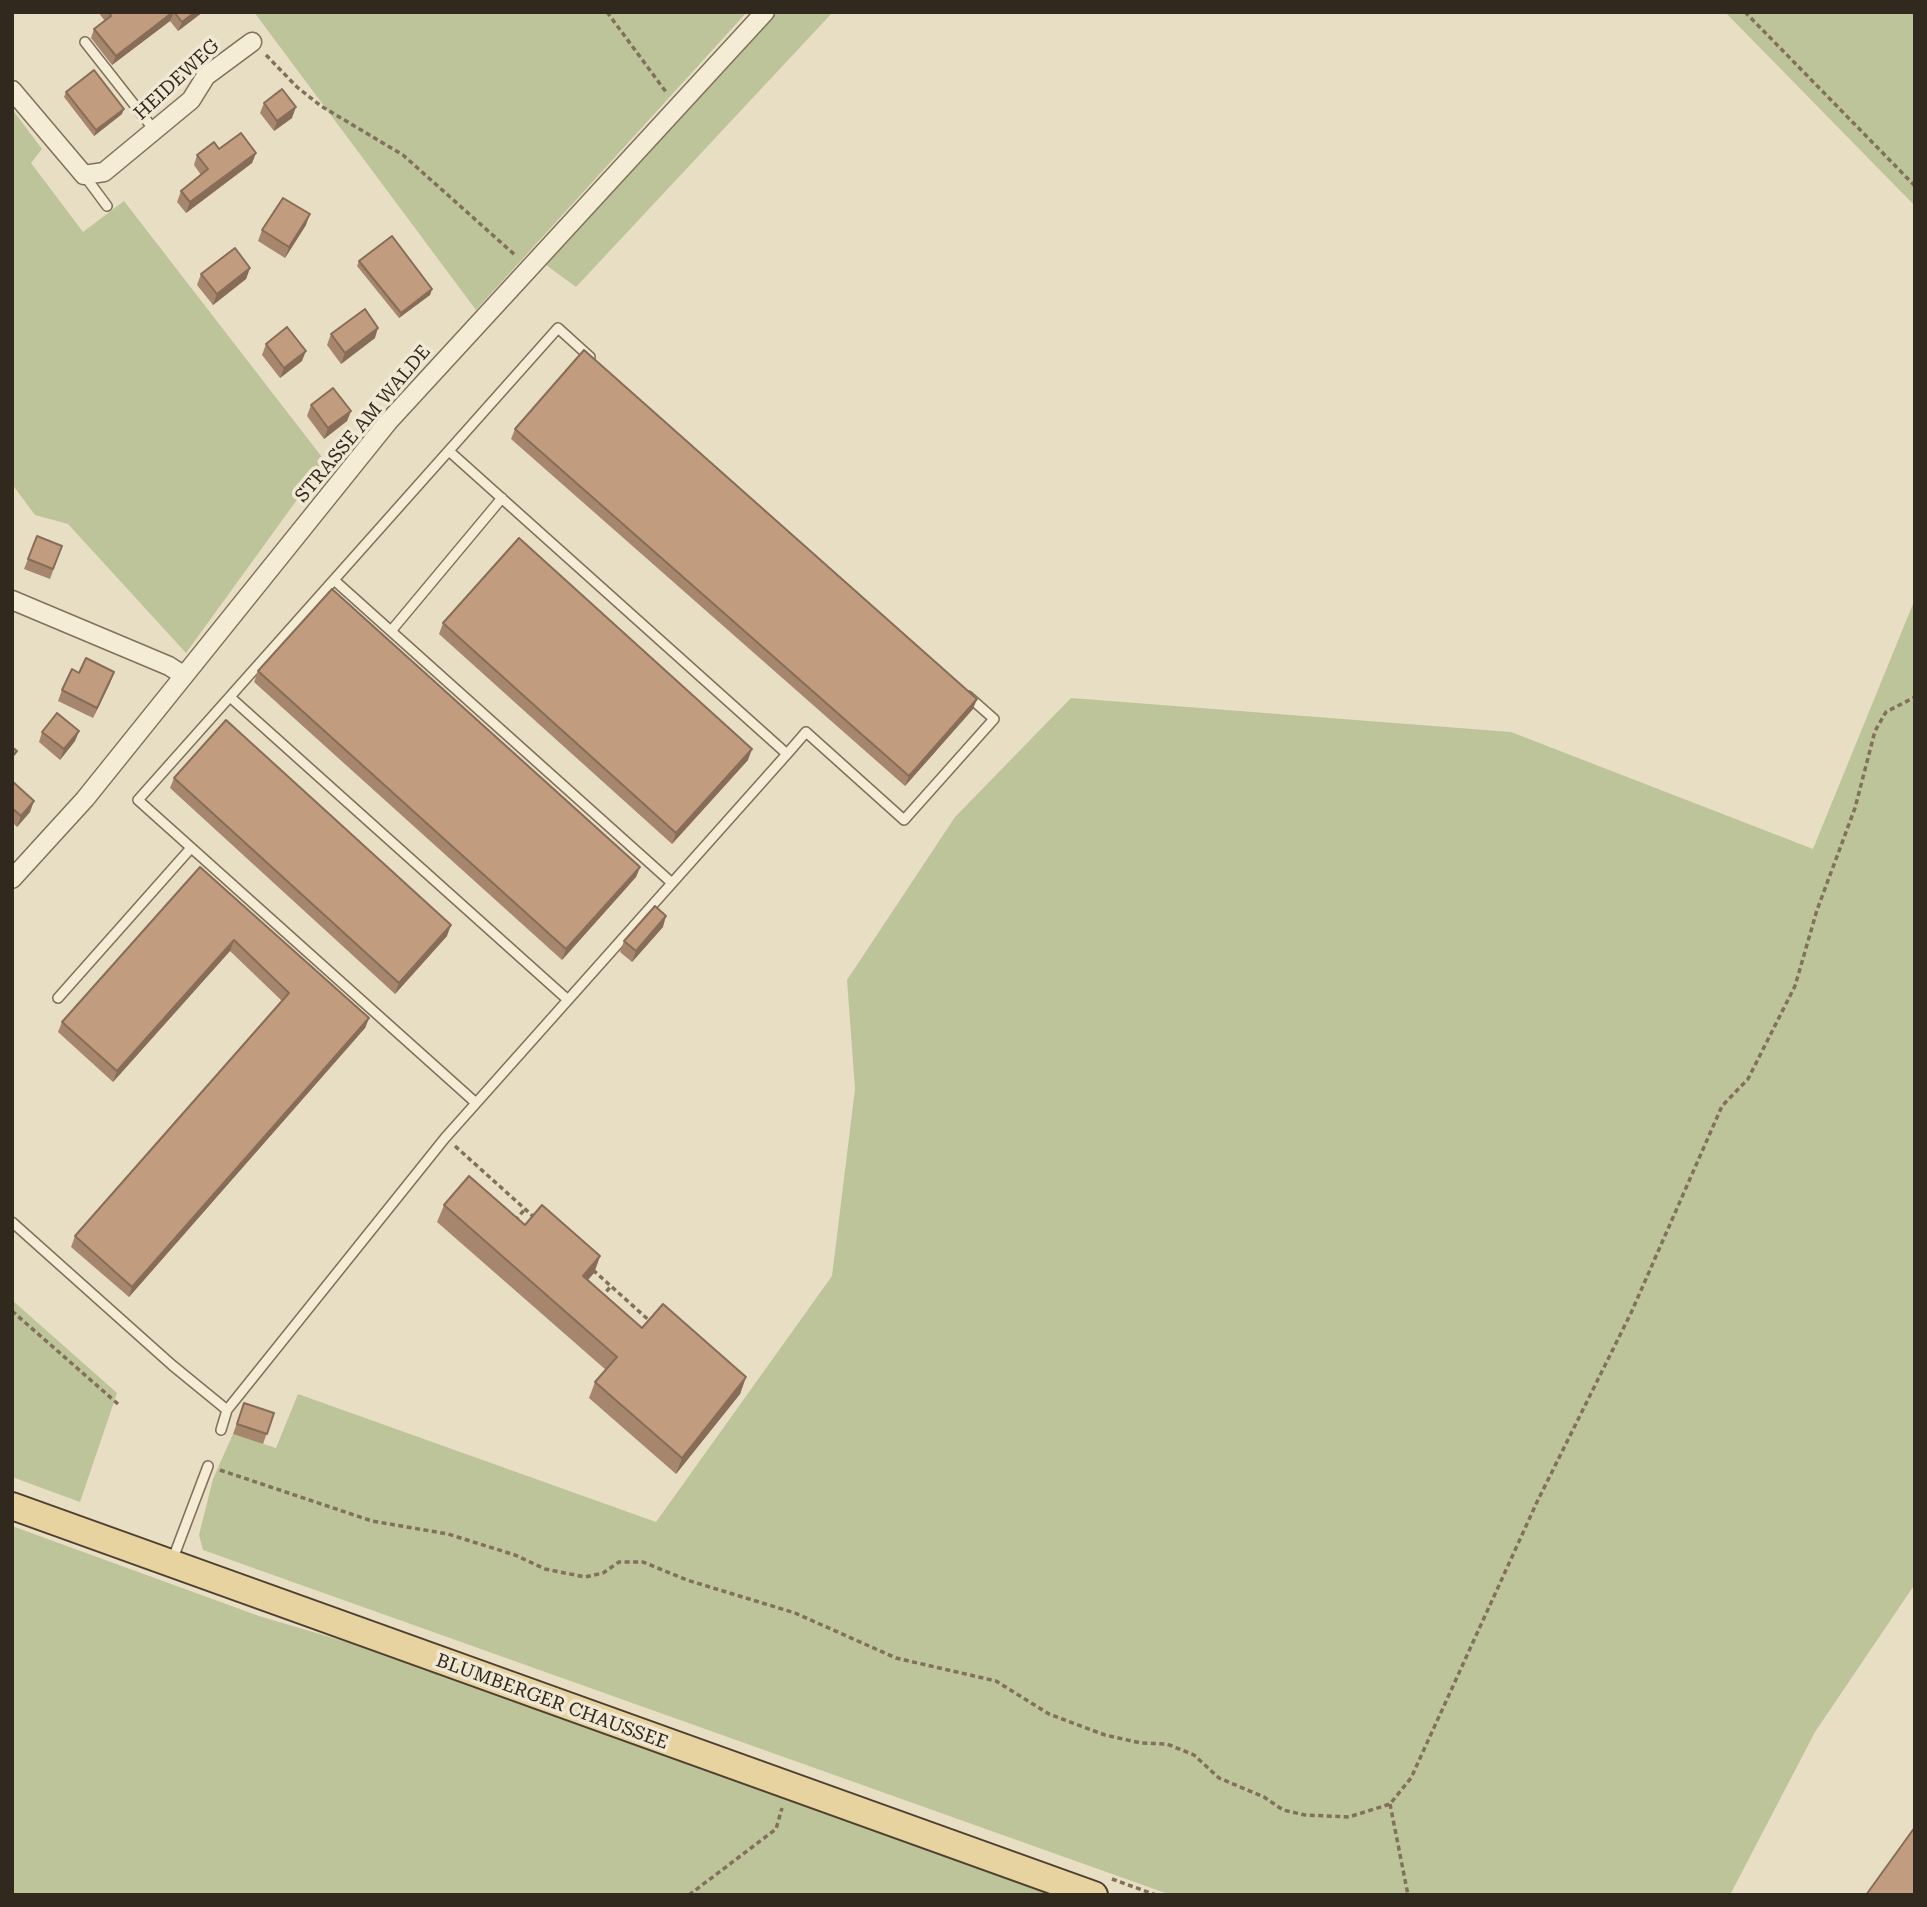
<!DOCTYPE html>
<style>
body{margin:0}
#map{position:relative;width:1927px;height:1907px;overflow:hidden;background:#e8dec3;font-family:"Roboto Serif",serif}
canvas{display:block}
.frame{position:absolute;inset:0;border:14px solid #31281e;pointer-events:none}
</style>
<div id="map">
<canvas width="1927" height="1907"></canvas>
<div class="frame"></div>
</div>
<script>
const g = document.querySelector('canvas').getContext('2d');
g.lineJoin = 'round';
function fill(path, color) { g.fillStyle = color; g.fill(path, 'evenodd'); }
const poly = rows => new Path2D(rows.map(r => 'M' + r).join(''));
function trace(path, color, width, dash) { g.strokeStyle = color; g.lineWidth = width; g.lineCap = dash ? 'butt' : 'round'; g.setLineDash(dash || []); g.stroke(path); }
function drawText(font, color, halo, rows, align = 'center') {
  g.font = font + ' "Roboto Serif",serif'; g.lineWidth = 7; g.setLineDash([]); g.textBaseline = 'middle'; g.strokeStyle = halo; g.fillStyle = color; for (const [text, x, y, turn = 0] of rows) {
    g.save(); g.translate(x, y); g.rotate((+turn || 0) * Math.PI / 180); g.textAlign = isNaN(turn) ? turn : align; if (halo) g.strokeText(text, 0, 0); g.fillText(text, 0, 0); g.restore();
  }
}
fill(poly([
 [254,12,747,12,476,310],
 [770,12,833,12,576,287,542,262],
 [1725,12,1915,12,1915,206],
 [12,109,42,149,31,163,83,232,124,201,325,461,186,653,68,524,35,515,12,484],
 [1915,599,1915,1584,1815,1732,1730,1895,1171,1895,203,1550,199,1535,213,1479,233,1434,276,1448,298,1394,656,1522,832,1276,855,1089,847,980,955,817,1071,698,1511,732,1813,849],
 [12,1300,117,1393,80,1502,12,1477],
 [12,1526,259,1616,404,1659,1057,1895,12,1895]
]), '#bdc499');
const service = poly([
 [85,42,155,131],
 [84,175,107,206],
 [334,580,672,883],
 [391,631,502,498],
 [230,697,568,1000],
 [787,754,806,732,904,820,994,719,968,696],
 [58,998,191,848],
 [476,1103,138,800,558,328,590,357],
 [12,1222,172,1365,227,1410],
 [221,1430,227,1410,445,1138,787,754,449,451],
 [172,1561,208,1466]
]);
const minor = poly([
 [12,90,84,175,104,172,191,100,206,76,252,42],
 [12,600,169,666,183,675],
 [12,879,85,799,388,422,765,12]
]);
const primary = poly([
 [12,1506,1094,1895]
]);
trace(service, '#80705c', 12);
trace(minor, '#80705c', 21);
trace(primary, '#4e3f30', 30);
trace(poly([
 [607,12,666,92],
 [1745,12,1915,186],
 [266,55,297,87,321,106,403,155,515,255],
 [455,1146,535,1218],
 [515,1221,525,1209],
 [593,1270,652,1323],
 [601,1298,611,1286],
 [12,1311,118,1404],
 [220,1470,372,1521,448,1534,515,1555,545,1569,585,1577,603,1573,619,1562,643,1562,687,1580,795,1613,896,1658,996,1681,1049,1714,1105,1735,1141,1743,1167,1744,1194,1755,1219,1778,1264,1797,1283,1810,1305,1815,1349,1817,1390,1804,1411,1778,1537,1502,1631,1313,1722,1106,1748,1079,1795,986,1817,910,1855,808,1875,731,1886,712,1915,697],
 [1390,1804,1408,1895],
 [1112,1879,1156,1895],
 [689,1895,776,1829,782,1808]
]), '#80705c', 3.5, [5, 3.5]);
trace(service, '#f4ecd5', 9);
trace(minor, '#f4ecd5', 18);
trace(primary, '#e7d39f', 26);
fill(poly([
 [98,12,203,12,178,31,170,21,112,65,91,38,94,29,105,21],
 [66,92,122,114,94,136,64,97],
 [264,103,292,118,274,131,260,113],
 [219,149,256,153,252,163,186,213,177,202,181,191,201,175,194,165,197,155],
 [306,225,285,258,258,241,262,230],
 [359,261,432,289,430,295,399,318,357,266],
 [250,268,246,279,213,305,197,285,201,274],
 [331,334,375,338,341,364,327,345],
 [266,344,302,361,280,378,262,355],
 [311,405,351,411,347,421,324,439,307,416],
 [515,429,973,709,905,786,511,439],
 [37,536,62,546,50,579,24,569],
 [443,623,748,760,672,844,439,634],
 [258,671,640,867,636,877,562,960,254,682],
 [79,673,110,683,93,718,58,701,62,690],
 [79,731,75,741,60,760,39,742,42,732],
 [174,778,447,936,395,994,170,788],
 [12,781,30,812,17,827,12,822],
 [200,867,369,1018,365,1028,129,1297,71,1247,75,1236,282,1001,230,951,113,1082,58,1032,62,1022],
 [663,927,632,962,620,952,624,941],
 [444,1205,525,1225,600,1256,594,1273,588,1280,642,1328,746,1377,740,1394,676,1474,589,1398,595,1382,606,1370,437,1222],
 [244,1403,274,1413,263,1444,233,1434]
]), '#a6866c');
fill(poly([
 [174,12,170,21,112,65,116,56],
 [195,12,203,12,178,31,182,22],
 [296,107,292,118,274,131,277,121],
 [124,109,122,114,94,136,96,130],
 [256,153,252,163,186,213,190,202],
 [310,214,306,225,285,258,289,247],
 [250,268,246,279,213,305,217,294],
 [432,289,430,295,399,318,401,313],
 [378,328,375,338,341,364,345,353],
 [306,351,302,361,280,378,284,368],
 [351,411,347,421,324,439,328,428],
 [114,672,110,683,93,718,97,708],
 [977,699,973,709,905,786,909,776],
 [79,731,75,741,60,760,64,749],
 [752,749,748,760,672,844,676,833],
 [34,801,30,812,17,827,21,816],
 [640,867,636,877,562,960,566,949],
 [666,916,663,927,632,962,636,951],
 [451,925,447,936,395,994,399,983],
 [234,940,230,951,113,1082,117,1071],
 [369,1018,365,1028,129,1297,132,1287],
 [600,1256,594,1273,577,1292,583,1276],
 [746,1377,740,1394,676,1474,682,1458]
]), '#876d58');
const building = poly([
 [109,12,173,12,116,56,94,29,111,16,109,12],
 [174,12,195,12,182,22,174,12],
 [94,70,124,109,96,130,66,92,94,70],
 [282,89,296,107,277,121,264,103,282,89],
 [241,133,256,153,190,202,181,191,208,169,197,155,214,142,219,149,241,133],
 [283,198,310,214,289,247,262,230,283,198],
 [392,236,432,289,401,313,359,261,392,236],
 [235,248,250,268,217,294,201,274,235,248],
 [365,309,378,328,345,353,331,334,365,309],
 [287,327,306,351,284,368,266,344,287,327],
 [584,350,977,699,909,776,515,429,584,350],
 [333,388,351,411,328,428,311,405,333,388],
 [37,536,62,546,53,569,28,559,37,536],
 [519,538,752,749,676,833,443,623,519,538],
 [332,589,640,867,566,949,258,671,332,589],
 [86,658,114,672,97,708,62,690,72,669,79,673,86,658],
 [57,713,79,731,64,749,42,732,57,713],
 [226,720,451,925,399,983,174,778,226,720],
 [12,747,17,751,12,757,12,747],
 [12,781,34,801,21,816,12,808,12,781],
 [200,867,369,1018,132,1287,75,1236,289,993,234,940,117,1071,62,1022,200,867],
 [655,906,666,916,636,951,624,941,655,906],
 [469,1176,525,1225,542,1205,600,1256,583,1276,642,1328,663,1304,746,1377,682,1458,595,1382,617,1357,444,1205,469,1176],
 [244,1403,274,1413,267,1434,237,1424,244,1403],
 [1915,1827,1915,1895,1866,1895,1915,1827]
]);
fill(building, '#c19c7e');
trace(building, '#876d58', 2);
drawText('19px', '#31281e', '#f0e8d2', [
 ["HEIDEWEG",177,80,-43],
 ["STRASSE AM WALDE",363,424,-50],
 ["BLUMBERGER CHAUSSEE",552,1702,20]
]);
</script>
